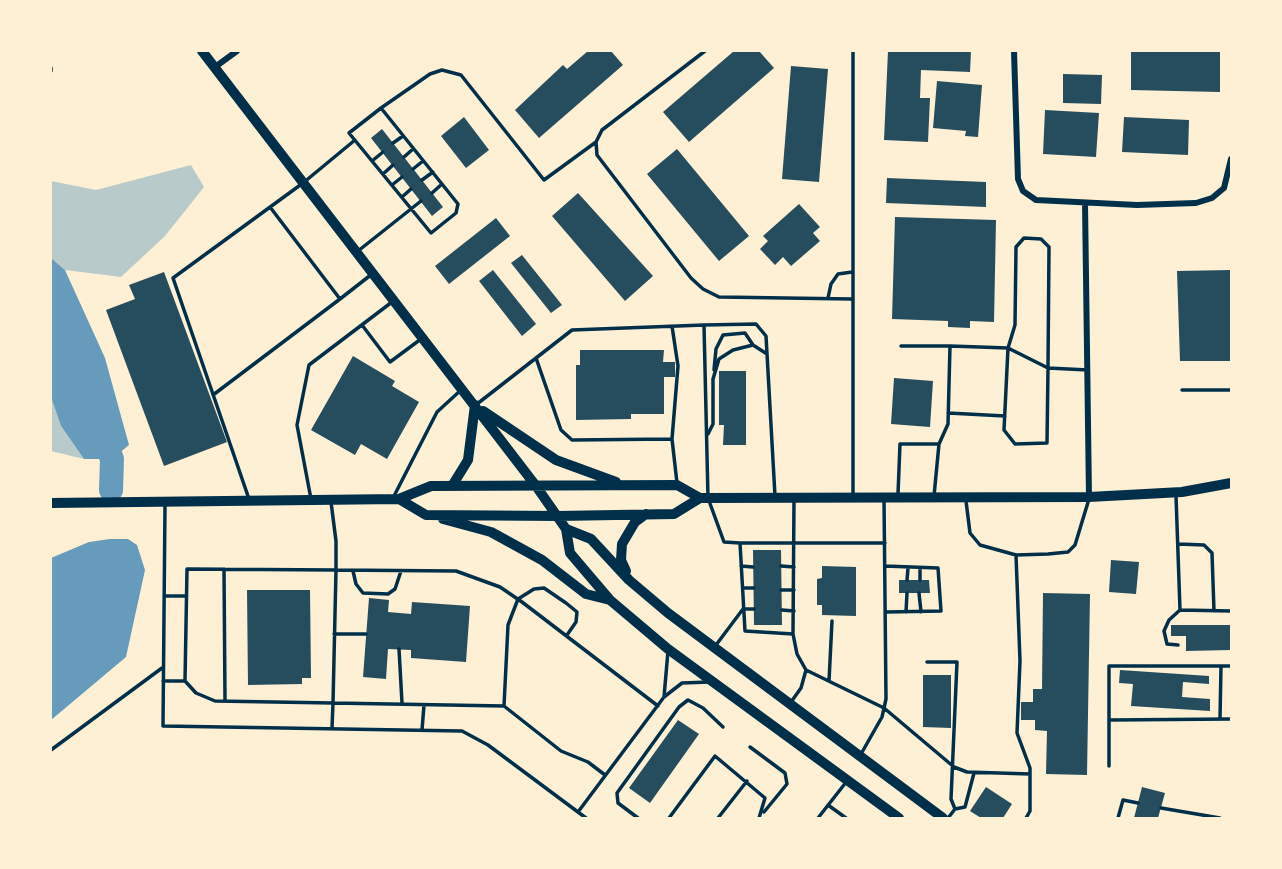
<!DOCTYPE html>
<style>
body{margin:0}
#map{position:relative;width:1282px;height:869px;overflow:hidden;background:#fdf0d5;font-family:Ubuntu,sans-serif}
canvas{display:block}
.frame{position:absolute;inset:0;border:52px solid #fdf0d5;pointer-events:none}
</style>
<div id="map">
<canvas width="1282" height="869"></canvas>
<div class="frame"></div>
</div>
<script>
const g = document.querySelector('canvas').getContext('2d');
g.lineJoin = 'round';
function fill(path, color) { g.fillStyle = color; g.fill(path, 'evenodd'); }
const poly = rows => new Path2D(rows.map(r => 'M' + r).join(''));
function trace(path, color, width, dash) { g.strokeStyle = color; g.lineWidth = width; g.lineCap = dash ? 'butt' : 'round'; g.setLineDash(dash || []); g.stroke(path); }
fill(poly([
 [191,165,204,187,165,236,121,277,65,270,51,258,51,181,96,190],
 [51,397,61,426,84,459,51,451]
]), '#b9caca');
fill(poly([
 [51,258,65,270,105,358,129,445,112,459,84,459,61,426,51,397],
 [110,539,128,539,137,545,145,570,126,657,51,720,51,558,89,542]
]), '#669bbc');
trace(poly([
 [100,430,112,459,111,490]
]), '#669bbc', 24);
fill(poly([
 [588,51,611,51,623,65,539,138,515,110,563,65,567,69],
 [734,51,759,51,774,68,689,142,663,112],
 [888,51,971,51,970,72,921,70,920,98,930,98,928,142,884,140],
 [1131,51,1220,51,1220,92,1131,90],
 [791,66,828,69,819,182,782,179],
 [1063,74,1102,75,1101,104,1063,103],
 [937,81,982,85,978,137,965,136,966,131,933,128],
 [1045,110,1099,113,1096,157,1043,154],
 [464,117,489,150,466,168,441,136],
 [1124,117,1189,120,1188,155,1122,152],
 [382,129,443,207,432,216,371,138],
 [677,149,749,236,719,261,647,174],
 [887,178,986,182,986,207,886,203],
 [578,193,653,276,625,301,552,216],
 [799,204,820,227,813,233,820,241,791,266,783,257,775,265,760,249,768,241,763,236],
 [895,217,996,220,994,322,970,321,970,328,948,327,948,321,892,319],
 [496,218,510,236,449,284,435,266],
 [522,255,562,305,551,313,511,263],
 [493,270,536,324,522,336,479,281],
 [1231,270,1231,361,1180,361,1177,271],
 [164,272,227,442,164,466,106,310,135,299,129,285],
 [580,350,664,350,663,362,675,362,675,377,664,377,664,414,631,414,631,419,576,420,576,365,580,365],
 [353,356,395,381,392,386,419,402,387,459,361,444,355,455,311,430],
 [719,371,746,371,746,445,723,445,724,425,719,425],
 [894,378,933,381,930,427,891,424],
 [753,550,781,550,782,625,754,625],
 [1111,560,1139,562,1136,594,1109,592],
 [822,566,856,567,856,616,822,615,822,605,817,605,817,579,822,578],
 [899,580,929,580,930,593,899,593],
 [247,590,310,590,311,678,302,678,302,684,248,685],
 [1043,593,1090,594,1087,775,1046,774,1047,731,1035,730,1035,720,1021,720,1021,702,1033,702,1033,689,1042,689],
 [369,598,389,600,388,612,411,614,412,602,470,606,466,662,411,658,411,650,388,649,386,679,363,677],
 [1171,625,1231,625,1231,650,1186,651,1186,636,1171,636],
 [1120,670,1209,676,1209,684,1183,682,1182,697,1210,699,1210,711,1131,706,1133,684,1119,683],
 [923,675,951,675,951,728,923,727],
 [678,720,699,734,650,803,629,788],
 [986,787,1012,804,1003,818,981,818,970,811],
 [1142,787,1165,793,1158,818,1134,818]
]), '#264d5e');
trace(poly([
 [705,51,602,130,596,142,597,155,691,278,703,289,719,297,852,299],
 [853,51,853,496],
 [51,68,51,71],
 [381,108,349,133,431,233,456,213,458,204,381,108,430,74,442,70,461,75,544,180,596,142],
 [393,143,403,136],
 [404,157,413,149],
 [372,161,383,152],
 [413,169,423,161],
 [383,174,393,165],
 [422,180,433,172],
 [392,185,402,177],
 [432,193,442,184],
 [402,197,411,189],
 [270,207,340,299,372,274],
 [358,251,421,201],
 [828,298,831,284,838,274,852,272],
 [362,325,390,362,421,339],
 [901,346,950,346,948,424,939,444,934,496],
 [950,346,1008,348,1004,430,1015,444,1047,443,1048,368,1049,247,1041,239,1024,238,1016,247,1015,325,1008,348,1048,368,1088,370],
 [536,358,561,430,572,440,672,439,677,483],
 [714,370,716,349,723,335,745,333,753,345],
 [1182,390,1231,390],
 [213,395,340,299],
 [477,404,572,330,704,325],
 [948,413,1005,416],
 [708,434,713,424,713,379,719,359,733,350,753,345,767,354],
 [672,439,678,366,672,326],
 [898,494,900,444,939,444],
 [1176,496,1180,610,1231,611],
 [393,498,437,412,461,390],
 [249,499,173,278,303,183,355,140],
 [311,499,297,425,309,365,392,302],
 [966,501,970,533,980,545,1016,555,1048,554,1068,552,1075,545,1089,499],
 [331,502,336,541,336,570,187,569,185,681,196,693,215,701,333,703,336,570,456,571,500,587,522,602,658,706],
 [165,505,163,726,462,731,488,745,586,818],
 [740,543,724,542,708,498,704,325,756,324,766,336,775,496],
 [1178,544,1204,545,1212,553,1214,611],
 [1016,555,1020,661,1017,733,1030,768,1030,811,1026,818],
 [741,566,753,567],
 [781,566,794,567],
 [885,566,938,568,941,611,886,612],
 [224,569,225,700],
 [353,571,356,584,363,593,388,594,395,589,401,571],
 [907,580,908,568],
 [920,580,920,568],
 [743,588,754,588],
 [781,590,794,590],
 [919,593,921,612],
 [164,596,186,596],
 [782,610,794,611],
 [906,612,907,593],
 [334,634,366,634],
 [793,634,745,631,740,543,885,543],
 [567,635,576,622,577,612,566,603,544,588,534,589,518,599,508,625,504,706,561,751,588,762,605,775],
 [716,645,743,609,754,609],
 [1178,645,1167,644,1164,631,1169,620,1180,610],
 [399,649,402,703],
 [927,662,957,662,951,799,955,809],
 [806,670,884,708,954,767,967,772,1030,774],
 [163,681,185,681],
 [829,681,832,621],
 [664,697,668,651],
 [791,702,801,688,806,670,797,654,793,634,794,499],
 [1220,719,1221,666],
 [1109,720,1231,719],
 [332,728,333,703,504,706],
 [422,730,424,705],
 [750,747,785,773,787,784,764,812],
 [51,750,162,668],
 [861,754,882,717,886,699,884,498],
 [1109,766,1109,666,1231,666],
 [828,805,846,818],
 [1161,808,1220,818],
 [578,812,664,697,682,683,709,682],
 [638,818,618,803,617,793,679,707,688,700,703,708,723,727],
 [669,818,715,756,765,798,759,818],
 [718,818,747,781],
 [818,818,847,781],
 [948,818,955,809,965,807,974,773],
 [1118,818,1123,800,1138,803]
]), '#003049', 3.5);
trace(poly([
 [1014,51,1018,179,1023,191,1036,200,1137,205,1196,203,1212,198,1224,188,1231,159],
 [215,67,237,51],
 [1085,203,1089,497]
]), '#003049', 6);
trace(poly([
 [202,51,536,486,566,529,570,553,610,600,668,649,899,818],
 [483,411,556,460,616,482],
 [452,486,468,460,475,405],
 [399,499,426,515,558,516,674,514,700,498],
 [51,503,399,499,431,486,677,485,700,498,1089,497,1182,492,1231,483],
 [443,519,491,532,542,560,586,594,610,600],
 [566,529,591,539,629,580,668,613,943,818],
 [626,571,621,560,622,544,635,522,646,514]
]), '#003049', 10);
</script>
